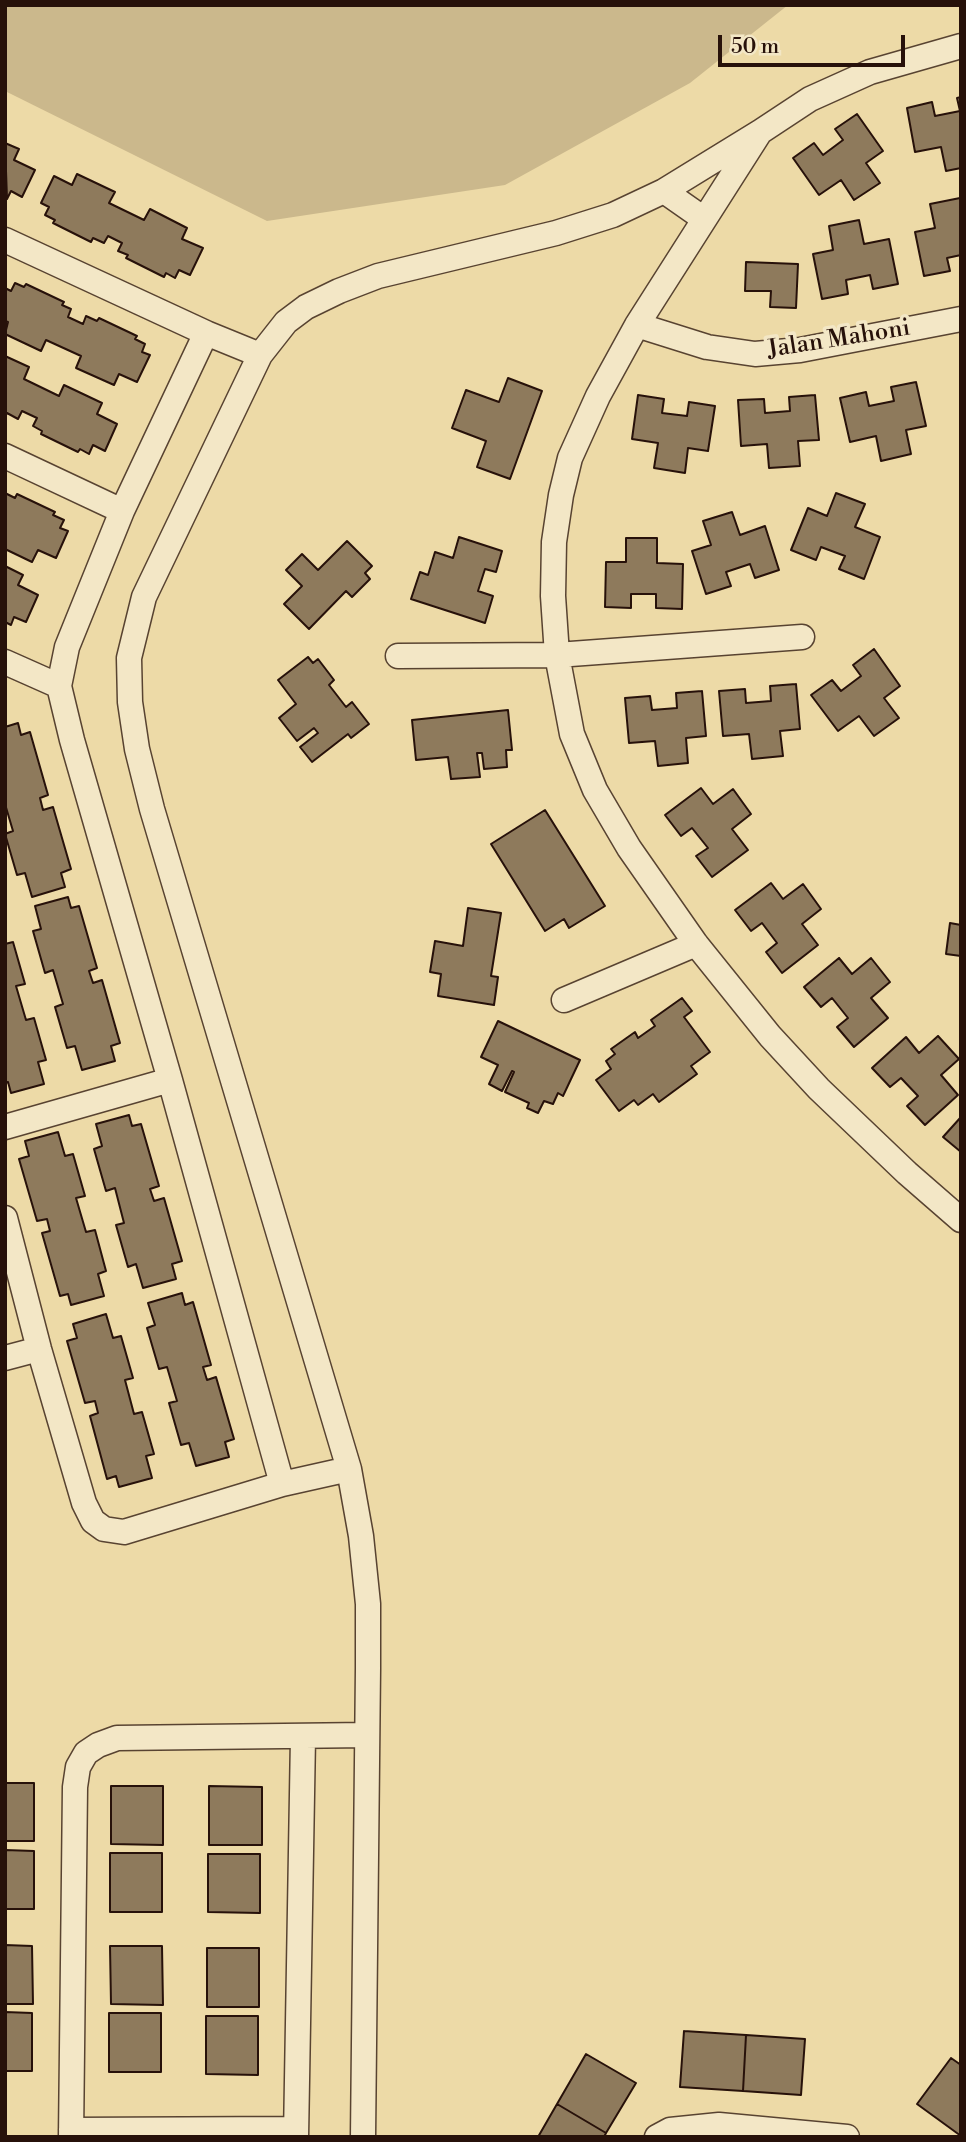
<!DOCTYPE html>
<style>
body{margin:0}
#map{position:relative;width:966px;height:2142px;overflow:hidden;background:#eddaa7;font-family:"Libre Bodoni",serif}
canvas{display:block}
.frame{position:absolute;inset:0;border:7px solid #27110a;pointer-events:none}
.scale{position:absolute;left:718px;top:35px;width:187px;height:32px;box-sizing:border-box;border:4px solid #27110a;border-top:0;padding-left:9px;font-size:21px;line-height:24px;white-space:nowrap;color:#27110a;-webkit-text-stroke:5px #f3e7c6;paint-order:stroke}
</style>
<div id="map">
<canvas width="966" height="2142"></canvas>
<div class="frame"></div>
<div class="scale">50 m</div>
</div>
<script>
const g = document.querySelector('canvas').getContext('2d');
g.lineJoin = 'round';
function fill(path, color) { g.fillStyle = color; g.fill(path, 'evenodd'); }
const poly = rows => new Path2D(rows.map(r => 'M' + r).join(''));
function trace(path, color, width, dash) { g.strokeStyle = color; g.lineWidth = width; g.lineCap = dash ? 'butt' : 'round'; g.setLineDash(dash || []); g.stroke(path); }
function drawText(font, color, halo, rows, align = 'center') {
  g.font = font + ' "Libre Bodoni",serif'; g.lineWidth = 7; g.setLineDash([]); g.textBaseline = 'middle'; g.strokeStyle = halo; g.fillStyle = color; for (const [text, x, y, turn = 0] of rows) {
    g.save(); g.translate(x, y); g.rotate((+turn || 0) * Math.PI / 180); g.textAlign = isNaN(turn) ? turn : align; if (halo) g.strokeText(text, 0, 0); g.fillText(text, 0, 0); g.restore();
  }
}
fill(poly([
 [5,5,788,5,690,83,505,185,267,221,5,91]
]), '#cbb88c');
const building = poly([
 [961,97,961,168,946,171,941,147,915,152,907,108,932,102,935,116,960,111,957,98,961,97],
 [857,114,883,151,866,163,880,183,854,200,841,180,819,195,793,158,814,143,823,155,843,140,835,129,857,114],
 [5,143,19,149,14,160,35,170,22,197,11,191,7,199,5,143],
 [77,174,115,192,109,203,144,220,150,209,187,228,182,239,203,248,190,275,179,270,175,278,166,273,164,277,126,258,128,255,118,251,122,243,108,236,104,243,93,238,91,242,53,223,55,220,45,215,49,207,41,203,54,176,72,185,77,174],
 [960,198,961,255,947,258,950,271,924,276,915,232,935,228,930,204,960,198],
 [859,220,864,244,889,239,898,284,873,289,870,275,846,280,848,294,822,299,813,254,833,250,829,226,859,220],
 [746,262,798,264,796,308,770,307,771,291,745,291,746,262],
 [15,283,24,287,26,284,64,302,62,305,71,309,68,317,83,324,86,316,97,321,99,318,137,336,135,339,145,344,142,352,150,355,137,382,119,374,114,385,76,368,81,356,46,340,41,351,5,334,8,322,5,321,5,288,11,291,15,283],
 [5,356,29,367,24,379,59,396,64,385,102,403,97,414,117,424,105,451,93,445,89,454,80,449,78,452,41,434,42,431,33,426,37,418,22,411,18,419,7,413,5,417,5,356],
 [508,378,542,391,510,479,477,467,486,441,452,428,466,390,499,402,508,378],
 [916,382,926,426,906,430,911,454,881,461,876,436,850,442,840,398,866,392,869,406,894,401,891,387,916,382],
 [638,395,664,399,662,413,687,416,689,402,715,406,708,451,688,448,685,473,654,468,658,443,632,439,638,395],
 [815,395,819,440,798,441,800,466,769,468,767,444,741,446,738,400,764,399,765,413,790,411,789,397,815,395],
 [5,493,15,498,17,494,55,512,53,515,64,520,60,528,68,531,56,558,38,550,32,562,5,549,5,493],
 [836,493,865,504,855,527,880,537,864,579,839,569,845,556,821,547,816,560,791,550,808,508,827,516,836,493],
 [732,512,740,535,765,526,779,570,755,578,750,564,726,572,731,586,706,594,692,551,711,545,703,521,732,512],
 [459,537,502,551,496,572,485,569,478,591,493,596,485,623,411,599,420,572,428,575,435,552,453,558,459,537],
 [626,538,657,538,657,563,683,564,682,609,656,608,656,594,631,594,631,608,605,607,606,562,626,562,626,538],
 [347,541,372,566,365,573,370,579,352,597,346,591,309,629,284,604,302,586,286,570,302,554,318,570,347,541],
 [5,566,23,575,18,585,38,595,26,622,14,617,11,625,5,622,5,566],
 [874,649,900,686,884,698,899,718,874,736,859,716,838,731,811,695,832,680,841,691,861,676,853,665,874,649],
 [308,657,313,663,318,659,334,680,329,685,346,707,352,702,369,724,351,738,348,734,312,762,300,747,318,733,314,728,297,741,279,718,296,704,278,680,308,657],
 [796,684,800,729,780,731,783,756,752,759,749,734,723,736,719,691,745,689,746,703,771,701,770,686,796,684],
 [702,691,706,736,686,738,688,763,658,766,655,741,629,743,625,698,650,696,652,710,677,708,676,693,702,691],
 [508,710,512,750,506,750,507,767,484,769,482,753,477,753,480,777,451,779,448,757,416,760,412,720,508,710],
 [18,723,21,735,30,732,48,795,40,798,43,810,53,807,71,869,61,873,65,887,32,897,25,873,17,875,5,834,13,831,5,804,5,727,18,723],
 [701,788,713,804,733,789,751,814,732,829,748,850,712,877,696,856,708,848,692,828,681,836,665,815,701,788],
 [545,810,605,906,569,928,564,919,545,931,491,844,545,810],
 [771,883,783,899,803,884,821,909,802,924,818,945,782,973,766,952,777,943,762,923,751,931,735,910,771,883],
 [68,897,71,908,79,906,97,968,89,971,93,983,102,980,120,1043,111,1046,115,1061,82,1070,75,1046,67,1048,55,1007,63,1004,53,970,45,973,33,931,41,929,35,906,68,897],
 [468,908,501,913,491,976,498,977,494,1005,438,996,441,974,430,972,435,941,463,946,468,908],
 [950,923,961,925,961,956,946,954,950,923],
 [13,942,25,984,16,986,26,1020,34,1018,46,1060,38,1062,44,1084,11,1093,8,1082,5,1083,5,944,13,942],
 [839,958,852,974,871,958,890,982,871,998,888,1018,854,1047,837,1027,848,1018,832,998,821,1007,804,987,839,958],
 [682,998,692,1011,684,1017,710,1052,691,1066,697,1074,659,1102,653,1094,638,1105,634,1100,619,1111,596,1080,611,1069,606,1061,615,1054,611,1049,635,1032,638,1038,655,1026,651,1020,682,998],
 [498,1021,580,1060,563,1096,558,1093,553,1104,544,1101,538,1113,527,1108,529,1103,505,1092,514,1072,512,1071,502,1091,489,1084,498,1065,481,1057,498,1021],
 [938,1036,959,1059,941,1075,958,1095,925,1125,907,1106,918,1096,901,1078,890,1087,872,1068,906,1037,919,1053,938,1036],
 [129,1115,132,1126,141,1124,159,1186,150,1189,154,1201,164,1198,182,1261,172,1264,176,1279,143,1288,136,1264,128,1267,116,1225,124,1223,115,1188,106,1191,94,1149,102,1146,96,1124,129,1115],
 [961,1117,961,1152,943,1137,961,1117],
 [58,1132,65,1156,73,1154,85,1196,76,1198,86,1232,95,1230,106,1271,98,1274,104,1296,71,1305,68,1294,60,1296,42,1233,50,1231,47,1219,37,1221,19,1159,29,1156,25,1141,58,1132],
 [182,1293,185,1305,193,1302,211,1365,203,1367,207,1380,216,1377,234,1439,225,1442,229,1457,196,1466,189,1443,181,1445,169,1403,177,1401,167,1367,159,1369,147,1328,155,1325,148,1303,182,1293],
 [106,1314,113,1338,121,1336,133,1378,125,1380,134,1414,142,1412,154,1454,146,1456,152,1478,119,1487,116,1476,107,1479,90,1416,98,1413,95,1401,85,1403,67,1341,77,1338,73,1324,106,1314],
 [5,1783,34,1783,34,1841,5,1841,5,1783],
 [111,1786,163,1786,163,1845,111,1844,111,1786],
 [209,1786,262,1787,262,1845,209,1845,209,1786],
 [5,1850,34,1851,34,1909,5,1909,5,1850],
 [110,1853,162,1853,162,1912,110,1912,110,1853],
 [208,1854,260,1854,260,1913,208,1912,208,1854],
 [5,1945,32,1946,33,2004,5,2004,5,1945],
 [110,1946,162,1946,163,2005,111,2004,110,1946],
 [207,1948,259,1948,259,2007,207,2007,207,1948],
 [5,2012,32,2013,32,2071,5,2071,5,2012],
 [109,2013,161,2013,161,2072,109,2072,109,2013],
 [206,2016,258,2016,258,2075,206,2074,206,2016],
 [684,2031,746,2035,743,2091,680,2087,684,2031],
 [746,2035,805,2039,801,2095,743,2091,746,2035],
 [586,2054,636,2083,606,2133,557,2104,586,2054],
 [951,2058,961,2065,961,2136,917,2104,951,2058],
 [557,2104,606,2133,604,2137,538,2137,557,2104]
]);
fill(building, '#8e7a5c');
trace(building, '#27110a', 2);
const street = poly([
 [961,46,870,72,810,99,760,132,637,325,598,396,570,458,561,495,554,542,553,596,557,655,572,734,595,790,629,848,696,944,770,1036,819,1089,907,1173,961,1220],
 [664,191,704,219],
 [5,240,206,333],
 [637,325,707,347,755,354,800,350,961,319],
 [260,355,206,333,122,511,67,647,59,686,72,740,170,1080,282,1484],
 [5,456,122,511],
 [398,656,557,655,802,637],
 [5,662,59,686],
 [564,1000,696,944],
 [5,1127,170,1080],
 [5,1218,39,1349,84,1503,93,1521,104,1529,124,1532,282,1484,349,1469],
 [5,1358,39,1349],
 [71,2130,296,2129],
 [71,2137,75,1787,78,1767,86,1753,98,1745,117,1738,367,1735],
 [296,2137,303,1737],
 [363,2137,368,1668,368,1604,361,1536,349,1469,152,809,137,749,130,702,129,658,144,597,260,355,286,322,306,307,339,291,378,276,556,233,613,215,664,191,760,132],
 [657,2137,670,2130,719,2125,847,2137]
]);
trace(street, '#584331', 27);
trace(street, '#f3e7c6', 24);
drawText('24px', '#27110a', '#f3e7c6', [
 ["Jalan Mahoni",839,340,-9]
]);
</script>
